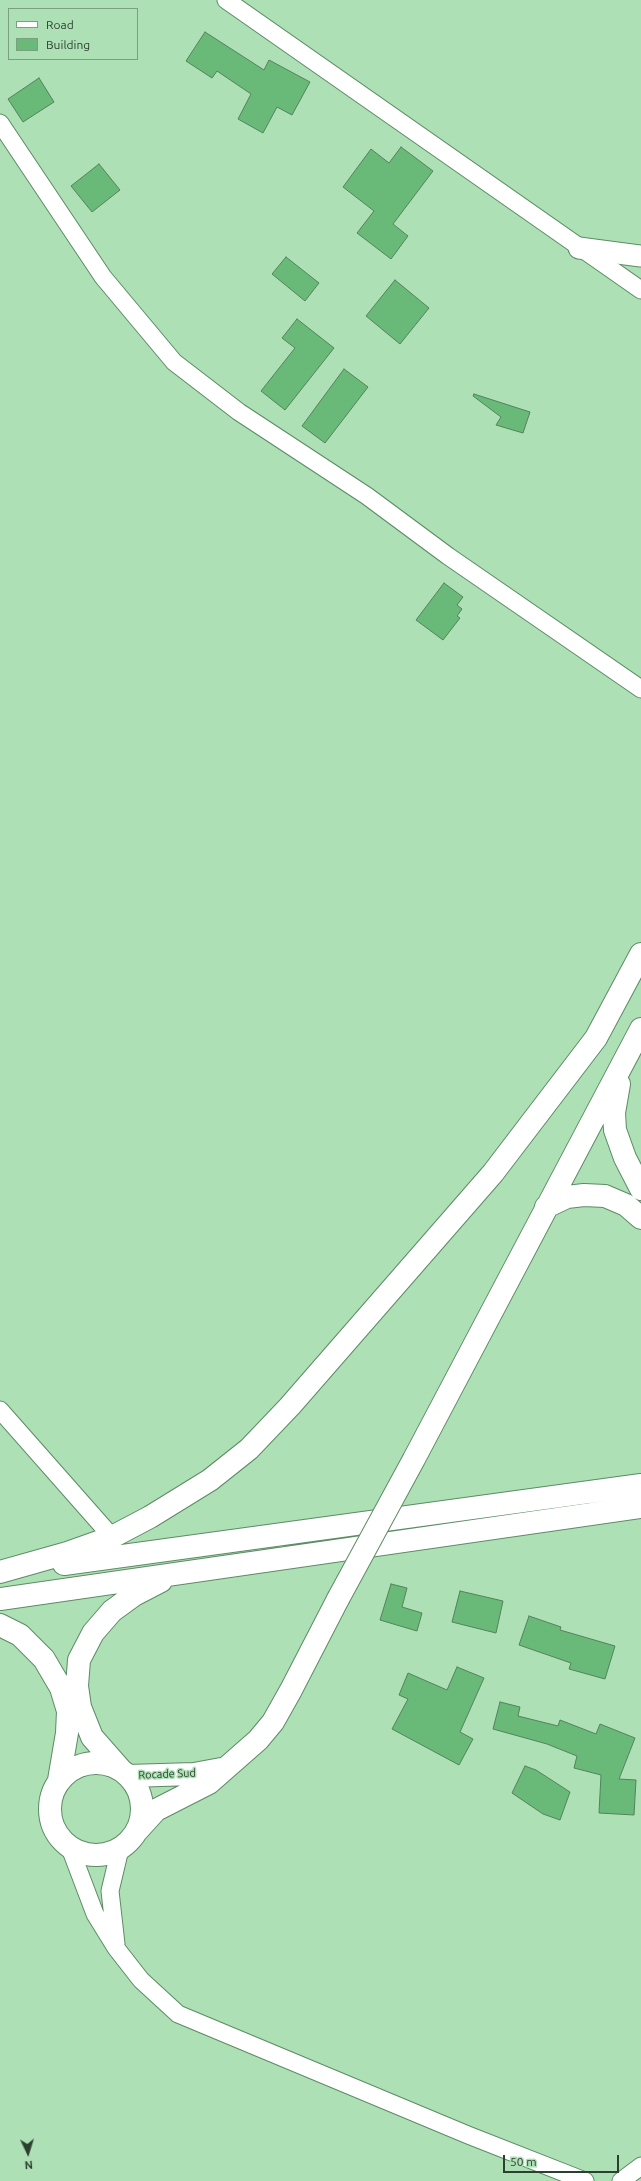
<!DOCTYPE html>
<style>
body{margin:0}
#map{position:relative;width:641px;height:2181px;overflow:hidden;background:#aee0b6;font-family:Ubuntu,sans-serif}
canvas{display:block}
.legend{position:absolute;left:8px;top:8px;width:130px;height:52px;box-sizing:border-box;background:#aee0b6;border:1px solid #7aa080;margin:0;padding:5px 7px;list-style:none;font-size:12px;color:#2c402f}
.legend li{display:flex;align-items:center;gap:8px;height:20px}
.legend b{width:20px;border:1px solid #7aa080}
.north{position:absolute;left:8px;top:2133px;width:40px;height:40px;-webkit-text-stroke:3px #aee0b6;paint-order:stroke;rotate:176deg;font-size:11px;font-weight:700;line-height:16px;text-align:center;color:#2c402f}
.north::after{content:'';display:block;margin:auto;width:14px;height:18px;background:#2c402f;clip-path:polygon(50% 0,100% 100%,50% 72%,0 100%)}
.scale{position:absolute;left:503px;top:2155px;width:116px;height:18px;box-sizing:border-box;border:2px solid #2c402f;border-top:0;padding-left:5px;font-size:12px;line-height:14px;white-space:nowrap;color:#2c402f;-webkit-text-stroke:3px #aee0b6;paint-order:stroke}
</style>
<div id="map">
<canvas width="641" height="2181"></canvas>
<ul class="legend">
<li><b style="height:5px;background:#fff"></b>Road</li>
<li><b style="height:11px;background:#69b978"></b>Building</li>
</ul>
<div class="north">N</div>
<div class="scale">50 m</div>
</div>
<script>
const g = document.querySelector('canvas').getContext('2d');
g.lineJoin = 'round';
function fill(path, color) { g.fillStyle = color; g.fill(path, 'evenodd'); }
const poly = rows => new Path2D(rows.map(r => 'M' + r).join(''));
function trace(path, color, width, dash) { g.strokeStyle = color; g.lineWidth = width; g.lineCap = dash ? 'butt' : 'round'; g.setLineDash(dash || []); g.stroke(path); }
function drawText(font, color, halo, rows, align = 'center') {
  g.font = font + ' Ubuntu,sans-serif'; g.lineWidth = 3; g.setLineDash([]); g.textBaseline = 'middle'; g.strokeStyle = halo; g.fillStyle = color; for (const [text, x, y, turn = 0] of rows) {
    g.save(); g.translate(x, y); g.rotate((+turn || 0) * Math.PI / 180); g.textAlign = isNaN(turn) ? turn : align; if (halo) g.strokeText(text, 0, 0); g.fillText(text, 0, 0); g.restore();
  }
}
const building = poly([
 [205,32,264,70,269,60,310,82,292,115,277,107,263,133,238,119,251,94,217,71,212,78,186,61,205,32],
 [39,78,54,102,23,122,8,99,39,78],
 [401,147,433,171,393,224,408,236,391,259,357,233,374,211,343,187,371,149,389,163,401,147],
 [99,164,120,190,92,212,71,186,99,164],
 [286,257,319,283,305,301,272,274,286,257],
 [395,280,429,308,400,344,366,316,395,280],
 [297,319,334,348,285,410,261,391,295,348,282,338,297,319],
 [344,369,368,387,325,443,302,426,344,369],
 [474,394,530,412,523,433,496,425,501,417,473,396,474,394],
 [444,583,463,597,457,605,462,609,457,616,460,618,443,640,416,620,444,583],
 [391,1584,407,1588,402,1607,422,1613,417,1631,380,1620,391,1584],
 [460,1591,503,1601,496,1633,452,1622,460,1591],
 [529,1616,561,1627,560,1630,615,1646,605,1679,569,1669,571,1663,519,1645,529,1616],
 [457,1667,484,1678,460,1732,473,1739,459,1765,392,1729,408,1699,399,1695,408,1673,447,1690,457,1667],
 [500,1702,520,1707,518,1716,558,1726,560,1720,596,1734,600,1724,635,1738,619,1779,636,1780,634,1815,599,1813,601,1775,574,1768,577,1756,547,1744,493,1729,500,1702],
 [525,1766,536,1770,570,1792,560,1820,543,1814,512,1793,525,1766]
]);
fill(building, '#69b978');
trace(building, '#54825b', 1);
const minor = poly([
 [226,0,641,290],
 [0,123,103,277,174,362,239,412,367,496,448,556,641,689],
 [0,1410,112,1537],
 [70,1848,95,1914,116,1948,141,1980,178,2014,468,2135,585,2181],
 [116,1944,110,1891,120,1849],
 [621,2181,641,2166]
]);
const major = poly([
 [579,248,641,256]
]);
const highway = poly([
 [619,1084,614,1113,615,1130,625,1158,641,1189],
 [546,1207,567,1197,584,1195,605,1196,626,1205,641,1218],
 [414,1459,641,1029],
 [64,1564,641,1485],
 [0,1572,67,1553,112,1537,150,1517,210,1480,249,1449,290,1406,493,1173,596,1038,641,954],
 [0,1599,641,1507],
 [0,1625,20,1635,44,1659,61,1688,68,1711,67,1733,59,1780],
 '50 1809a46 46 0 1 1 92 0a46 46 0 1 1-92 0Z',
 [121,1770,92,1737,80,1707,77,1686,79,1660,93,1633,112,1611,134,1595,161,1581],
 [128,1776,194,1774,221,1769],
 [136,1832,156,1810,209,1783,258,1740,273,1722,291,1690,338,1599]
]);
trace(minor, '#5c8b64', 19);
trace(major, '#5c8b64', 23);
trace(highway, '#5c8b64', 24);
trace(minor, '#fff', 17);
trace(major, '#fff', 21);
trace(highway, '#fff', 22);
const highwayBridge = poly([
 [338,1599,414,1459]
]);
trace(highwayBridge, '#5c8b64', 24, []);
trace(highwayBridge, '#fff', 22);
drawText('11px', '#2c402f', '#aee0b6', [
 ["Rocade Sud",167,1774,-2]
]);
</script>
